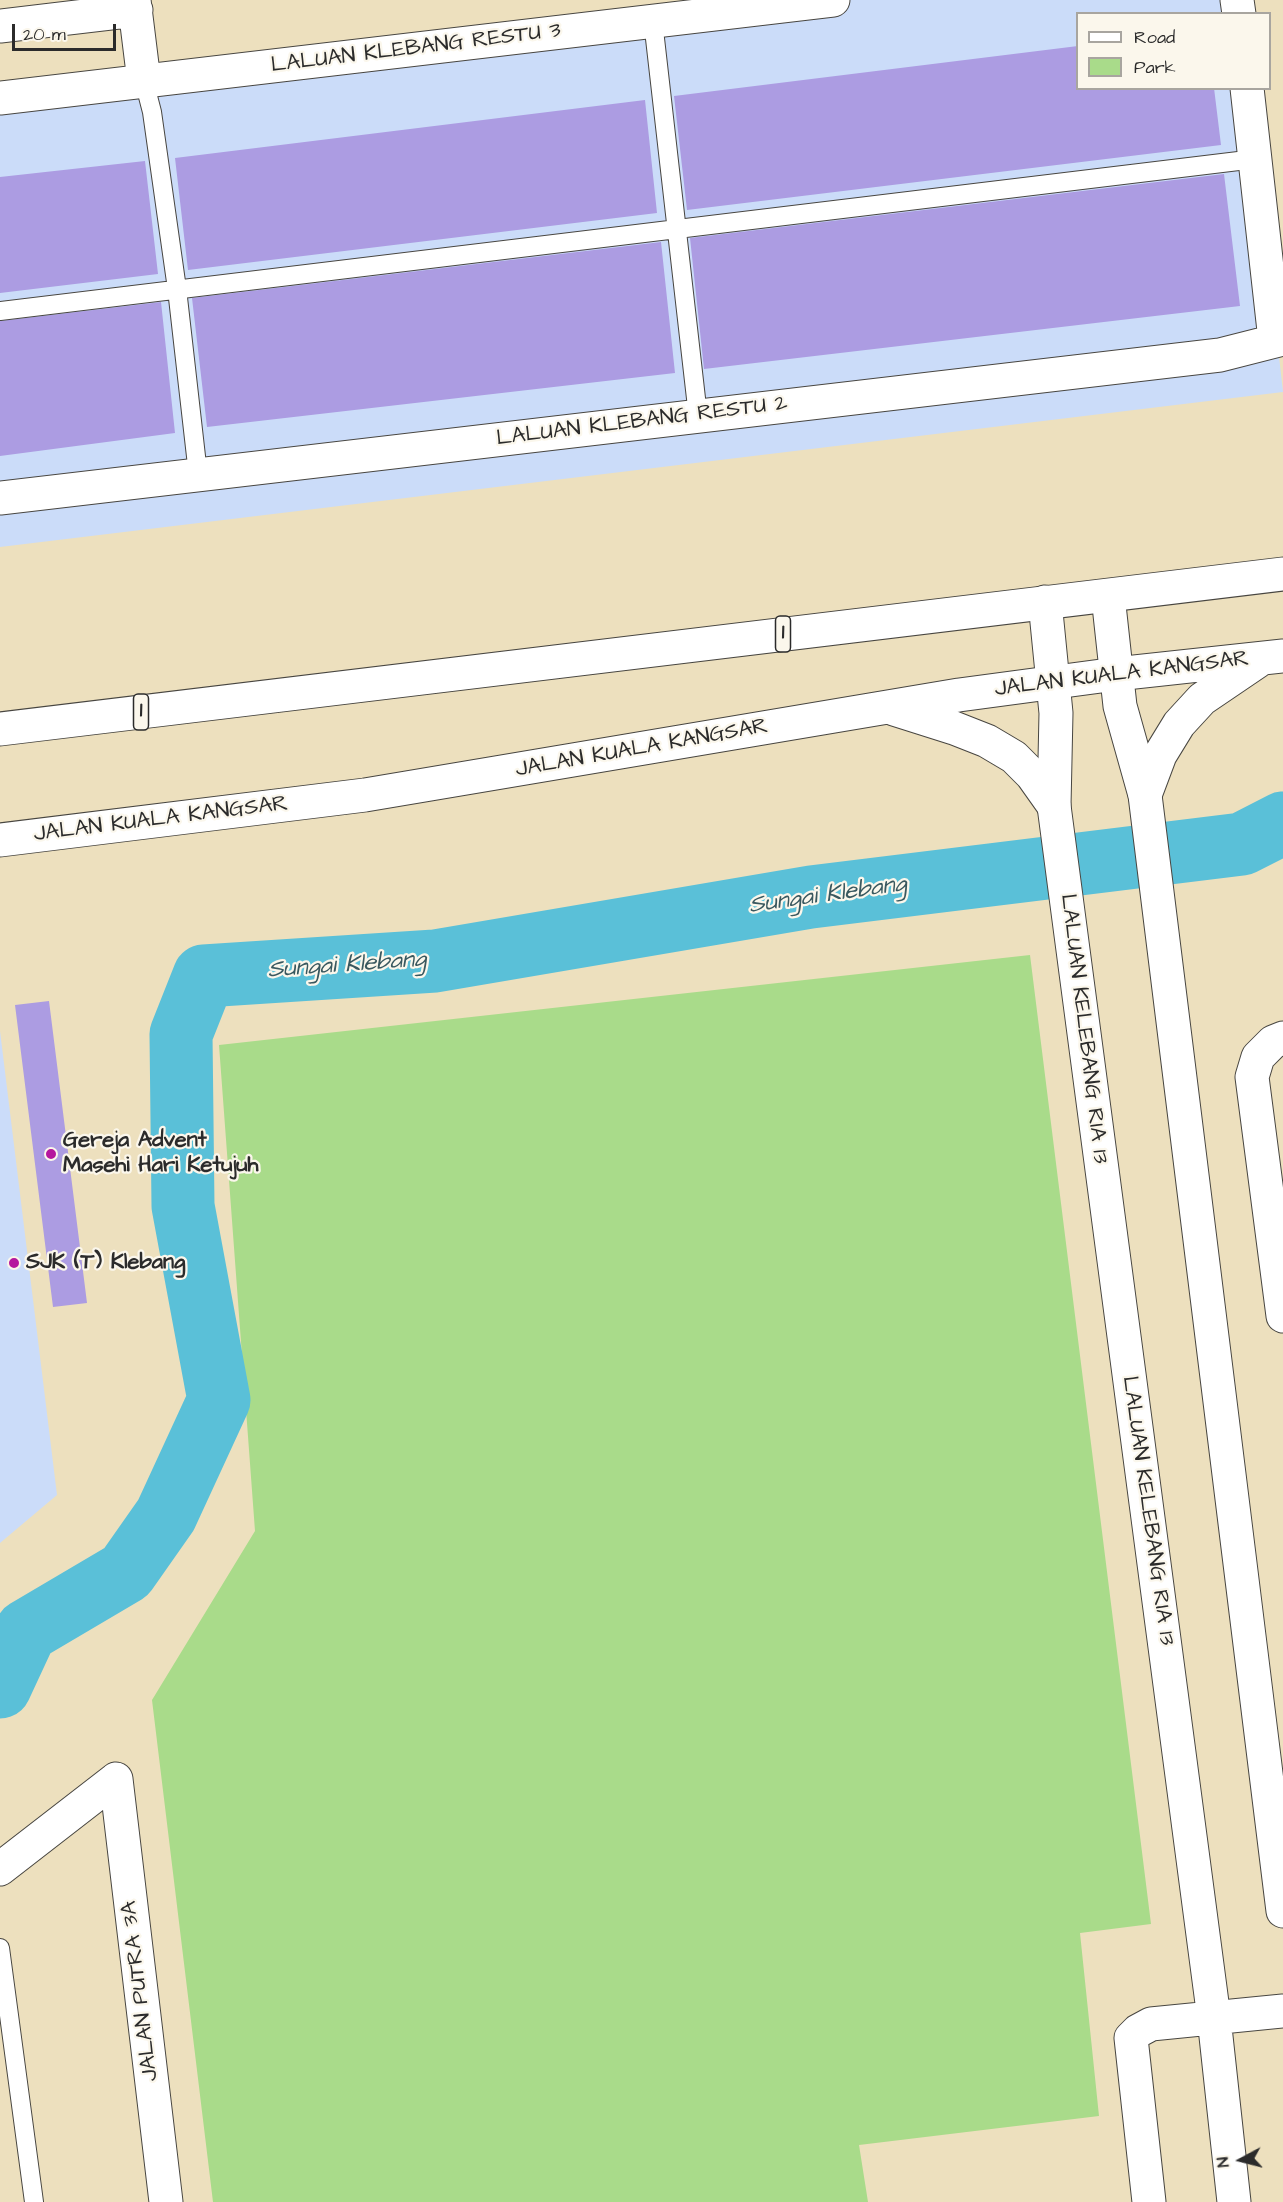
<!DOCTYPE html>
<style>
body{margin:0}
#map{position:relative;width:1283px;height:2202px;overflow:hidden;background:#ede0be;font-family:"Architects Daughter",sans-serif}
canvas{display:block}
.legend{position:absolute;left:1076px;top:12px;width:195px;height:78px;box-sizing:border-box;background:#fbf7ec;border:2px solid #a8a59f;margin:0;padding:8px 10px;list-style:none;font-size:18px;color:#2b2b2b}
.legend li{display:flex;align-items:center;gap:12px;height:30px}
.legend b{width:30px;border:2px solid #a8a59f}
.north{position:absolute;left:1211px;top:2130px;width:60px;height:60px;-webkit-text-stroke:4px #fbf7ec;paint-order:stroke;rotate:263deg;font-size:16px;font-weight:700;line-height:24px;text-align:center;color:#2b2b2b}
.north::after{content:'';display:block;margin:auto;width:21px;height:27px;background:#2b2b2b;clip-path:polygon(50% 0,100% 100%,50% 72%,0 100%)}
.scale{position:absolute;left:12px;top:24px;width:104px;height:27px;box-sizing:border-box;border:3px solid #2b2b2b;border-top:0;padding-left:8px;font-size:18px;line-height:21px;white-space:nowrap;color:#2b2b2b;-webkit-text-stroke:4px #fbf7ec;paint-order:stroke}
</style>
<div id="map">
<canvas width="1283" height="2202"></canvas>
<ul class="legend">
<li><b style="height:8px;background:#fff"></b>Road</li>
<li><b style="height:16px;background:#a9db8a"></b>Park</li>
</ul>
<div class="north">N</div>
<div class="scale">20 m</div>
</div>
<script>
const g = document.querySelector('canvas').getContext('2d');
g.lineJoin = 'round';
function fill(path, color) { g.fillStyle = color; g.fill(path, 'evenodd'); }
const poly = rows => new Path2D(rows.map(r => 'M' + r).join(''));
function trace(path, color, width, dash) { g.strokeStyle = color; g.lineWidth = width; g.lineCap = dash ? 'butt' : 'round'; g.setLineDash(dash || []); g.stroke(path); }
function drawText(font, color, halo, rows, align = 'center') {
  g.font = font + ' "Architects Daughter",sans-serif'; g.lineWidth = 4.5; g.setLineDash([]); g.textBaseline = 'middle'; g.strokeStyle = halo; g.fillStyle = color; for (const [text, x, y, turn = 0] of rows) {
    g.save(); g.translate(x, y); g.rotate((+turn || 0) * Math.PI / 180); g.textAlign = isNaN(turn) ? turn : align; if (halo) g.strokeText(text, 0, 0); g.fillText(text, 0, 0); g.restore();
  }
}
fill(poly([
 [824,0,1239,0,1241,13,1078,14,1078,88,1249,89,1283,392,0,547,0,97],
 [0,1031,57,1495,0,1543]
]), '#cbdcf9');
fill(poly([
 [1030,955,1151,1924,1080,1933,1099,2116,859,2145,868,2202,213,2202,152,1700,255,1531,219,1045]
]), '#a9db8a');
trace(poly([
 [0,1687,26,1631,126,1572,166,1515,219,1400,183,1206,181,1034,204,976,435,961,811,897,1242,844,1283,823]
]), '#5ac0d8', 63);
fill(poly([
 [1078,46,1078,88,1214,88,1221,145,687,210,674,96],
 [645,100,657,213,188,270,175,158],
 [145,161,158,274,0,293,0,177],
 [1224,174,1240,306,704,369,690,238],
 [661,242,675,373,207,427,192,298],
 [161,302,175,433,0,456,0,321],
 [49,1001,87,1303,53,1307,15,1005]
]), '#ac9ce2');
const service = poly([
 [653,21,698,416],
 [144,81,152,112,177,289,198,474],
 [0,311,1255,159],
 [0,1948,34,2202]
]);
const minor = poly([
 [134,0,144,81],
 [1237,0,1239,14],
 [0,26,136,10],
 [1247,88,1275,340],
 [0,98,833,0],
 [0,498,1220,355,1283,339],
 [1108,596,1120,706,1145,795,1283,1911],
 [1045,602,1056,713,1054,806,1214,2018,1234,2202],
 [1283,1038,1273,1042,1258,1057,1252,1077,1283,1316],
 [116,1779,166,2202],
 [0,1869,116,1779],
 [1149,2202,1131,2038,1138,2031,1151,2024,1283,2011]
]);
const trunk = poly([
 [894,709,954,728,987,741,1014,757,1032,775,1054,806],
 [0,729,1283,574],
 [1145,795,1160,755,1179,724,1202,699,1258,661],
 [0,840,365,795,959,695,1116,674,1283,656]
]);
trace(service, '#484641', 20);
trace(minor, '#484641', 35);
trace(trunk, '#484641', 35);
trace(service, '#fff', 18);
trace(minor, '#fff', 33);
trace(trunk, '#fff', 33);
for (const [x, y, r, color] of [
 [51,1154,6,"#b5179e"],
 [14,1263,6,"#b5179e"]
]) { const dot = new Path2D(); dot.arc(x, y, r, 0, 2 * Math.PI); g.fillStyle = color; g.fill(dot); trace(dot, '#fbf7ec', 2); }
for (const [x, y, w] of [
 [783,634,15],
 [141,712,15]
]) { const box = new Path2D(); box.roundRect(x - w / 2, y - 18, w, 36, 4.5); g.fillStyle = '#fbf7ec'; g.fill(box); trace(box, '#2b2b2b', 1.5); }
drawText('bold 21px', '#2b2b2b', null, [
 ["1",783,634],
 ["1",141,712]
]);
drawText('22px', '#2b2b2b', '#fbf7ec', [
 ["LALUAN KLEBANG RESTU 3",416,49,-7],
 ["LALUAN KLEBANG RESTU 2",642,422,-7],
 ["JALAN KUALA KANGSAR",1122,675,-7],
 ["JALAN KUALA KANGSAR",642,749,-10],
 ["JALAN KUALA KANGSAR",161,820,-7],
 ["LALUAN KELEBANG RIA 13",1083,1029,83],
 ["LALUAN KELEBANG RIA 13",1147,1511,82],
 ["JALAN PUTRA 3A",141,1991,-97]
]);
drawText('bold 22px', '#2b2b2b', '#fbf7ec', [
 ["Gereja Advent",63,1141],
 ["Masehi Hari Ketujuh",63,1166],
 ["SJK (T) Klebang",26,1263]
], 'left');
drawText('italic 24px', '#39585f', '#fbf7ec', [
 ["Sungai Klebang",828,896,-8],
 ["Sungai Klebang",347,966,-4]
]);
</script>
